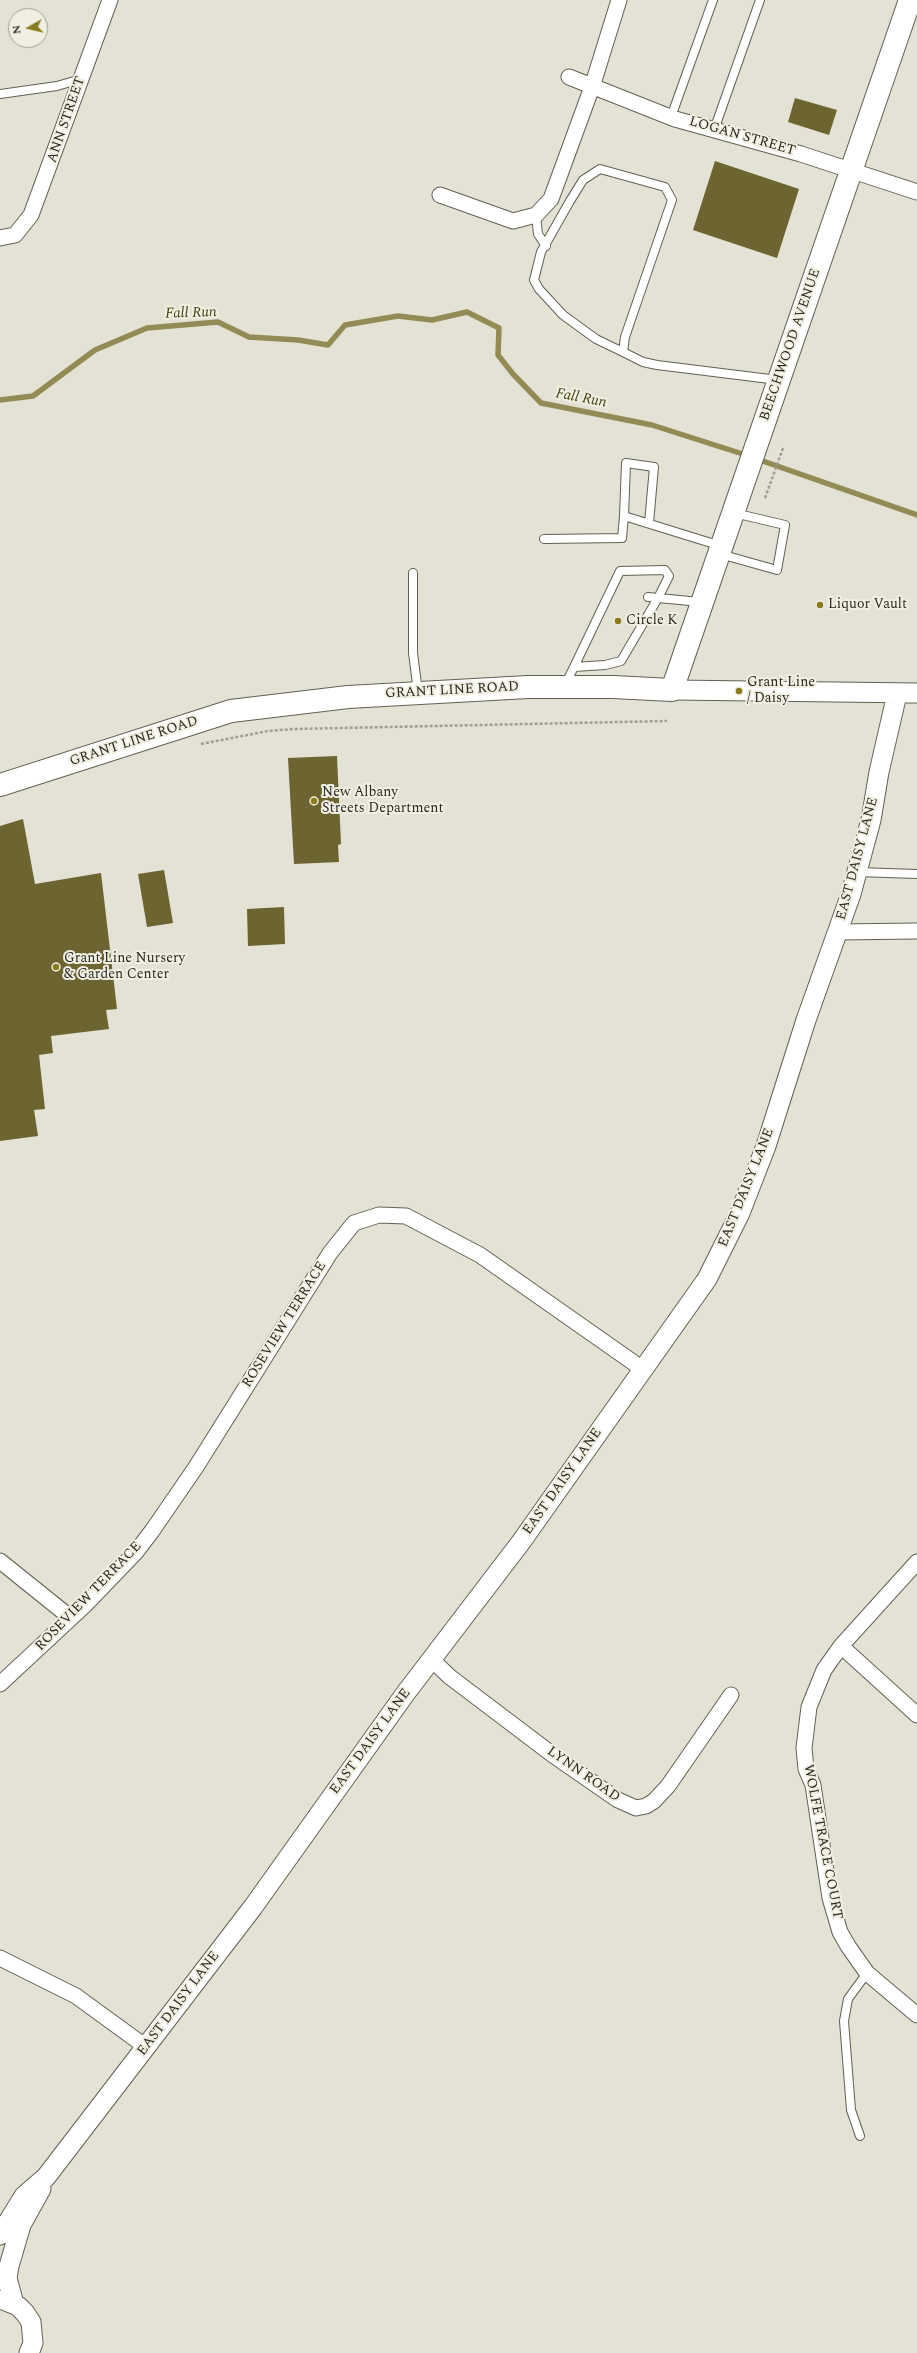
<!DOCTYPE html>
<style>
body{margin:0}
#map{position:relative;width:917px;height:2353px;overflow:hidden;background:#e4e2d4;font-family:Spectral,serif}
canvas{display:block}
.north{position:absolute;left:8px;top:8px;width:40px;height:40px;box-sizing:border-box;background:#f1efe1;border:1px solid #a19f95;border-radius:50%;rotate:262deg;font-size:11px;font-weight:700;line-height:16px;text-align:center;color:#292823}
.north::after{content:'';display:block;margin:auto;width:14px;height:18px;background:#897b21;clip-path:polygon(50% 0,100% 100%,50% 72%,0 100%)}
</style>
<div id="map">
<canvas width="917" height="2353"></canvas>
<div class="north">N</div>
</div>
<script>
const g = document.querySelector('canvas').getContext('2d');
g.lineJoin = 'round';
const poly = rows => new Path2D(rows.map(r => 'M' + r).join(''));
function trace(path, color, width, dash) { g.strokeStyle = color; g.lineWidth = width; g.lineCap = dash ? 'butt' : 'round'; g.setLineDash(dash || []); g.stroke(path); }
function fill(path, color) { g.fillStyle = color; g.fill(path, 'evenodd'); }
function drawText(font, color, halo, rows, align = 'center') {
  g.font = font + ' Spectral,serif'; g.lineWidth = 4; g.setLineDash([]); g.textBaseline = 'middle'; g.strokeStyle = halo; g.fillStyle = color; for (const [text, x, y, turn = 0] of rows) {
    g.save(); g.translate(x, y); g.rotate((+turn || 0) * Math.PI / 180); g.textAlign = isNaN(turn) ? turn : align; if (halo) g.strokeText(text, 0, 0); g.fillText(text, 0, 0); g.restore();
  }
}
trace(poly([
 [0,400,33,396,95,350,147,328,218,322,249,337,298,340,328,345,345,325,398,316,432,320,467,312,499,328,498,355,513,374,541,403,652,425,749,456],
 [757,459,917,515]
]), '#938b56', 5.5);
fill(poly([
 [795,98,837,110,829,135,788,122],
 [715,161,799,189,777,258,693,230],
 [337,756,341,844,338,845,339,862,294,864,288,758],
 [23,819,35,884,101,873,117,1009,106,1010,109,1029,51,1036,53,1053,39,1055,45,1109,34,1110,38,1136,0,1141,0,826],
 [164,870,173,923,147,927,138,874],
 [284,907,285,944,248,946,247,909]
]), '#6c6431');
const service = poly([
 [0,94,57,86,81,79],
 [671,117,713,0],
 [714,130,760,0],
 [536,215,538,234,546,246],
 [623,352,596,339,563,315,539,289,534,280,541,252,570,201,583,180,600,169,665,187,672,200,625,337,623,352,643,362,657,365,778,380],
 [624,516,626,463,654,467,649,523],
 [544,539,622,538,624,516,721,546],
 [720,554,777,570,785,525,734,513],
 [413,573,413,653,418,692],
 [574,667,620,571,665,570,669,576,658,598,648,597],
 [565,685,574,667,605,665,621,661,658,598,701,602],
 [857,872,917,874],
 [860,2136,851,2110,844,2021,848,1999,867,1973]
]);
const minor = poly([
 [569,77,675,119,801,154,917,192],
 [440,195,513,221,536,215,551,199,592,87,619,0],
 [0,238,15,235,31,215,110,0],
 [838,932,917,931],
 [0,1561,71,1618],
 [917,1562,841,1646,824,1670,809,1707,804,1748,806,1769,813,1785,830,1898,840,1932,848,1946,867,1973,917,2015],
 [841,1646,917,1715],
 [432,1660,450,1677,553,1755,618,1800,636,1808,646,1806,654,1801,668,1786,731,1695],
 [0,1684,85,1605,136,1552,152,1531,196,1467,330,1253,354,1223,379,1215,406,1216,480,1255,644,1370],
 [0,1958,76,1996,146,2047]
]);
const tertiary = poly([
 [672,690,917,693],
 [0,2235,24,2196,46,2177,253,1907,405,1694,521,1542,707,1279,740,1213,766,1146,806,1020,851,894,871,820,879,772,897,694],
 [3,2300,18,2306,25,2313,31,2322,33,2343,29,2353],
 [14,2304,7,2278,9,2266,21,2225,41,2189]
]);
const secondary = poly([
 [0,785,231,711,348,697,528,687,613,687,672,690,910,0]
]);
trace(service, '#626154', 10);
trace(minor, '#626154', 17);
trace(tertiary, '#626154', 21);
trace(secondary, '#626154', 24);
trace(poly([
 [765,498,783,448],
 [201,744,268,731,294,729,667,721]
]), '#9f9e93', 2.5, [3, 2]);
trace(service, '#fff', 8);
trace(minor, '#fff', 15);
trace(tertiary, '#fff', 19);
trace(secondary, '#fff', 22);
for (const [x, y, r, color] of [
 [820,605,4,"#897b21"],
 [618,621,4,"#897b21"],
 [739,691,4,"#897b21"],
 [314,801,4,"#897b21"],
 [56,967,4,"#897b21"]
]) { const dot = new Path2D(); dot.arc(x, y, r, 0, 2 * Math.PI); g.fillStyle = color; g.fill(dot); trace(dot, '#f1efe1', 1.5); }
drawText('14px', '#292823', '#f1efe1', [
 ["ANN STREET",67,120,-71],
 ["LOGAN STREET",742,137,16],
 ["BEECHWOOD AVENUE",791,345,-71],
 ["GRANT LINE ROAD",452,691,-3],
 ["GRANT LINE ROAD",134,742,-18],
 ["EAST DAISY LANE",858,859,-75],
 ["EAST DAISY LANE",747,1188,-68],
 ["ROSEVIEW TERRACE",285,1325,-58],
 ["EAST DAISY LANE",563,1482,-55],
 ["ROSEVIEW TERRACE",89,1597,-46],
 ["EAST DAISY LANE",371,1742,-54],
 ["LYNN ROAD",583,1775,35],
 ["WOLFE TRACE COURT",822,1842,79],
 ["EAST DAISY LANE",179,2004,-53]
]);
drawText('14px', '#292823', '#f1efe1', [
 ["Liquor Vault",828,605],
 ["Circle K",626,621],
 ["Grant Line",747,683],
 ["/ Daisy",747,699],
 ["New Albany",322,793],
 ["Streets Department",322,809],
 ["Grant Line Nursery",64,959],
 ["& Garden Center",64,975]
], 'left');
drawText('italic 15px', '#474116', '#f1efe1', [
 ["Fall Run",191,314,-2],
 ["Fall Run",581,399,11]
]);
</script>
